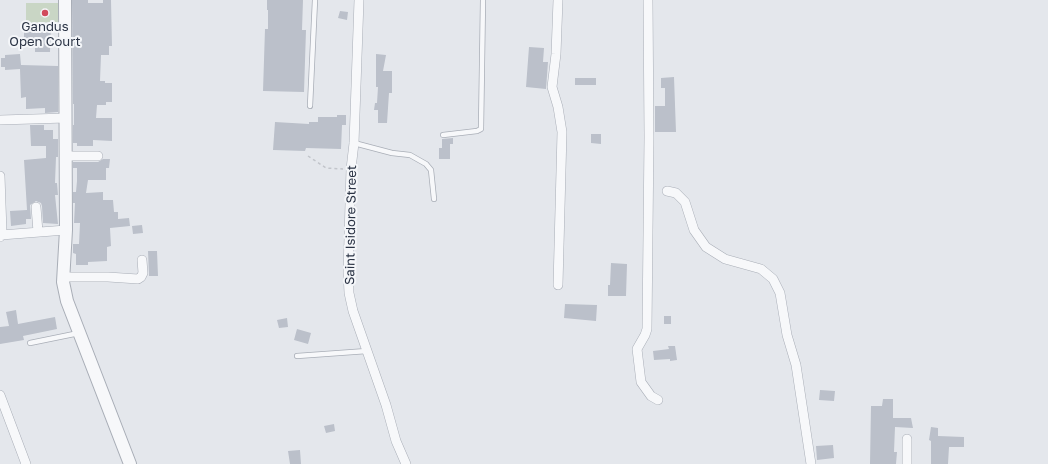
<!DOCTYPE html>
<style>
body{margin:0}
canvas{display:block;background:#e4e7ec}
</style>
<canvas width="1048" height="464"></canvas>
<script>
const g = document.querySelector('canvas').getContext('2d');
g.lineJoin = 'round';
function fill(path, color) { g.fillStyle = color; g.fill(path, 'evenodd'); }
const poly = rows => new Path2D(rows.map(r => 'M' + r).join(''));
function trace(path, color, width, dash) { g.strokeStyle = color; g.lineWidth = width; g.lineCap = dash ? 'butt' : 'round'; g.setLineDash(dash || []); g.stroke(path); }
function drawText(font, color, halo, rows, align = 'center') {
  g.font = font + ' "Golos Text",sans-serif'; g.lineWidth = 4; g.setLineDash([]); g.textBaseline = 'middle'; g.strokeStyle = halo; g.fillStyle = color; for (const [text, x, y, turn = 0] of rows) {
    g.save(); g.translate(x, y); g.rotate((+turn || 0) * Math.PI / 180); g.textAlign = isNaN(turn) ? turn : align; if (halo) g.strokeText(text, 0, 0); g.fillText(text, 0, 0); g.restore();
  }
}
fill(poly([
 [26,3,63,3,63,22,26,23]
]), '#c9d6c5');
fill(poly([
 [72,0,88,0,88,3,103,3,103,0,111,0,112,46,109,46,109,55,101,55,100,81,105,81,105,83,112,83,112,102,106,102,106,105,97,105,96,118,112,118,112,141,93,140,93,146,77,146,77,143,73,143,73,125,74,125,74,104,73,104],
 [267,0,303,0,302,30,306,30,304,92,263,91,265,29,268,29,268,10,267,10],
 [340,11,348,12,347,20,338,18],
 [27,24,51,24,50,52,35,52,35,43,32,43,32,40,24,40,24,31,27,31],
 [529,47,544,48,543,62,548,62,546,89,526,87],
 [20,54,21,65,58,66,58,112,45,113,45,108,26,109,26,97,21,98,20,69,5,70,5,67,1,67,1,58,5,58,5,55],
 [376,54,386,55,383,71,392,71,392,93,389,93,387,123,378,123,378,110,374,110,375,103,377,103,378,87,376,87],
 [674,77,676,132,655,132,655,106,665,106,665,88,661,88,661,78],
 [575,78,596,78,596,85,575,85],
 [337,115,346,115,346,125,342,125,341,149,306,148,305,151,273,150,275,122,309,124,309,122,318,122,318,117,337,117],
 [30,125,44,125,44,130,53,130,53,139,58,139,58,157,56,157,55,183,57,183,58,195,55,195,58,224,43,223,42,206,41,203,36,201,30,205,31,219,26,219,26,224,11,226,10,211,27,210,24,160,46,158,46,146,31,146],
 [591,134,601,134,601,144,591,143],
 [453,138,453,144,450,144,450,159,439,159,439,148,442,148,442,139],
 [103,159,110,159,109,168,106,168,106,180,88,180,86,193,103,192,103,200,113,200,114,212,118,212,118,219,129,218,130,226,110,228,111,246,107,247,107,261,88,262,88,265,76,265,76,254,73,253,73,244,79,244,80,223,74,223,75,203,73,203,73,192,76,192,77,181,77,168,73,168,73,162,98,162],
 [142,225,143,233,133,234,132,226],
 [148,251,157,251,158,276,149,276],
 [611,263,627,264,626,296,608,296,608,285,610,285],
 [565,304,597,305,596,321,564,318],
 [16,310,18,324,55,317,57,329,23,336,24,340,0,344,0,327,9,326,6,312],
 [664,316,671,316,671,324,664,324],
 [287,318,288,327,279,328,277,320],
 [297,329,311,333,308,344,294,340],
 [668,346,675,346,677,360,670,361,670,359,654,360,653,351,669,349],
 [820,390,835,391,834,401,819,400],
 [883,399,893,399,893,418,911,418,913,428,895,427,894,452,897,452,896,464,870,464,871,406,882,406],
 [334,424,335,431,326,433,324,426],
 [931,427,938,428,938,436,964,437,964,447,949,447,948,464,931,464,931,441,929,440],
 [833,445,834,458,817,460,816,446],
 [300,450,301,464,290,464,288,451]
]), '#bbc0ca');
const service = poly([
 [310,106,315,0],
 [443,135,477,131,481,129,483,0],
 [354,143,392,153,410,155,426,164,431,170,434,199],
 [30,343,79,333],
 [297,356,367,351]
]);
const minor = poly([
 [359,0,354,143,351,169,348,272,349,293,353,311,386,405,396,441,406,464],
 [558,0,556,54,552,87,558,107,562,132,558,285],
 [648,0,649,137,647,329,645,335,637,349,641,382,651,396,658,400],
 [0,120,66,118],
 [66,156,98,156],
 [0,176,2,232,0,237],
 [667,191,676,193,685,202,694,230,706,247,725,259,761,269,773,279,780,293,787,335,796,365,811,464],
 [36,207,38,232],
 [1,235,66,230],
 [63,277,108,277,138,279,141,277,143,273,142,260],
 [0,395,26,464],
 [907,464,907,439]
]);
const tertiary = poly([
 [65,0,66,230,63,282,67,301,130,464]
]);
trace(service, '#a9aeb7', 6);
trace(minor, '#a9aeb7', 10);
trace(tertiary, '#a9aeb7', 14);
trace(poly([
 [308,156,326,168,343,169]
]), '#c2c5cb', 1.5, [3, 3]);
trace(service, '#f7f8fa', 4.5);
trace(minor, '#f7f8fa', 9);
trace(tertiary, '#f7f8fa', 12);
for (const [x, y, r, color] of [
 [45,13,4,"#d1495b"]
]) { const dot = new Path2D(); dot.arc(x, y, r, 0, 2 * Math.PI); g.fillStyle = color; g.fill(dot); trace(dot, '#f4f6f9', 1.5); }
drawText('13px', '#2b3445', '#f4f6f9', [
 ["Gandus",45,27],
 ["Open Court",45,42]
]);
drawText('13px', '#2b3445', '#f4f6f9', [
 ["Saint Isidore Street",351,225,-89]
]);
</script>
